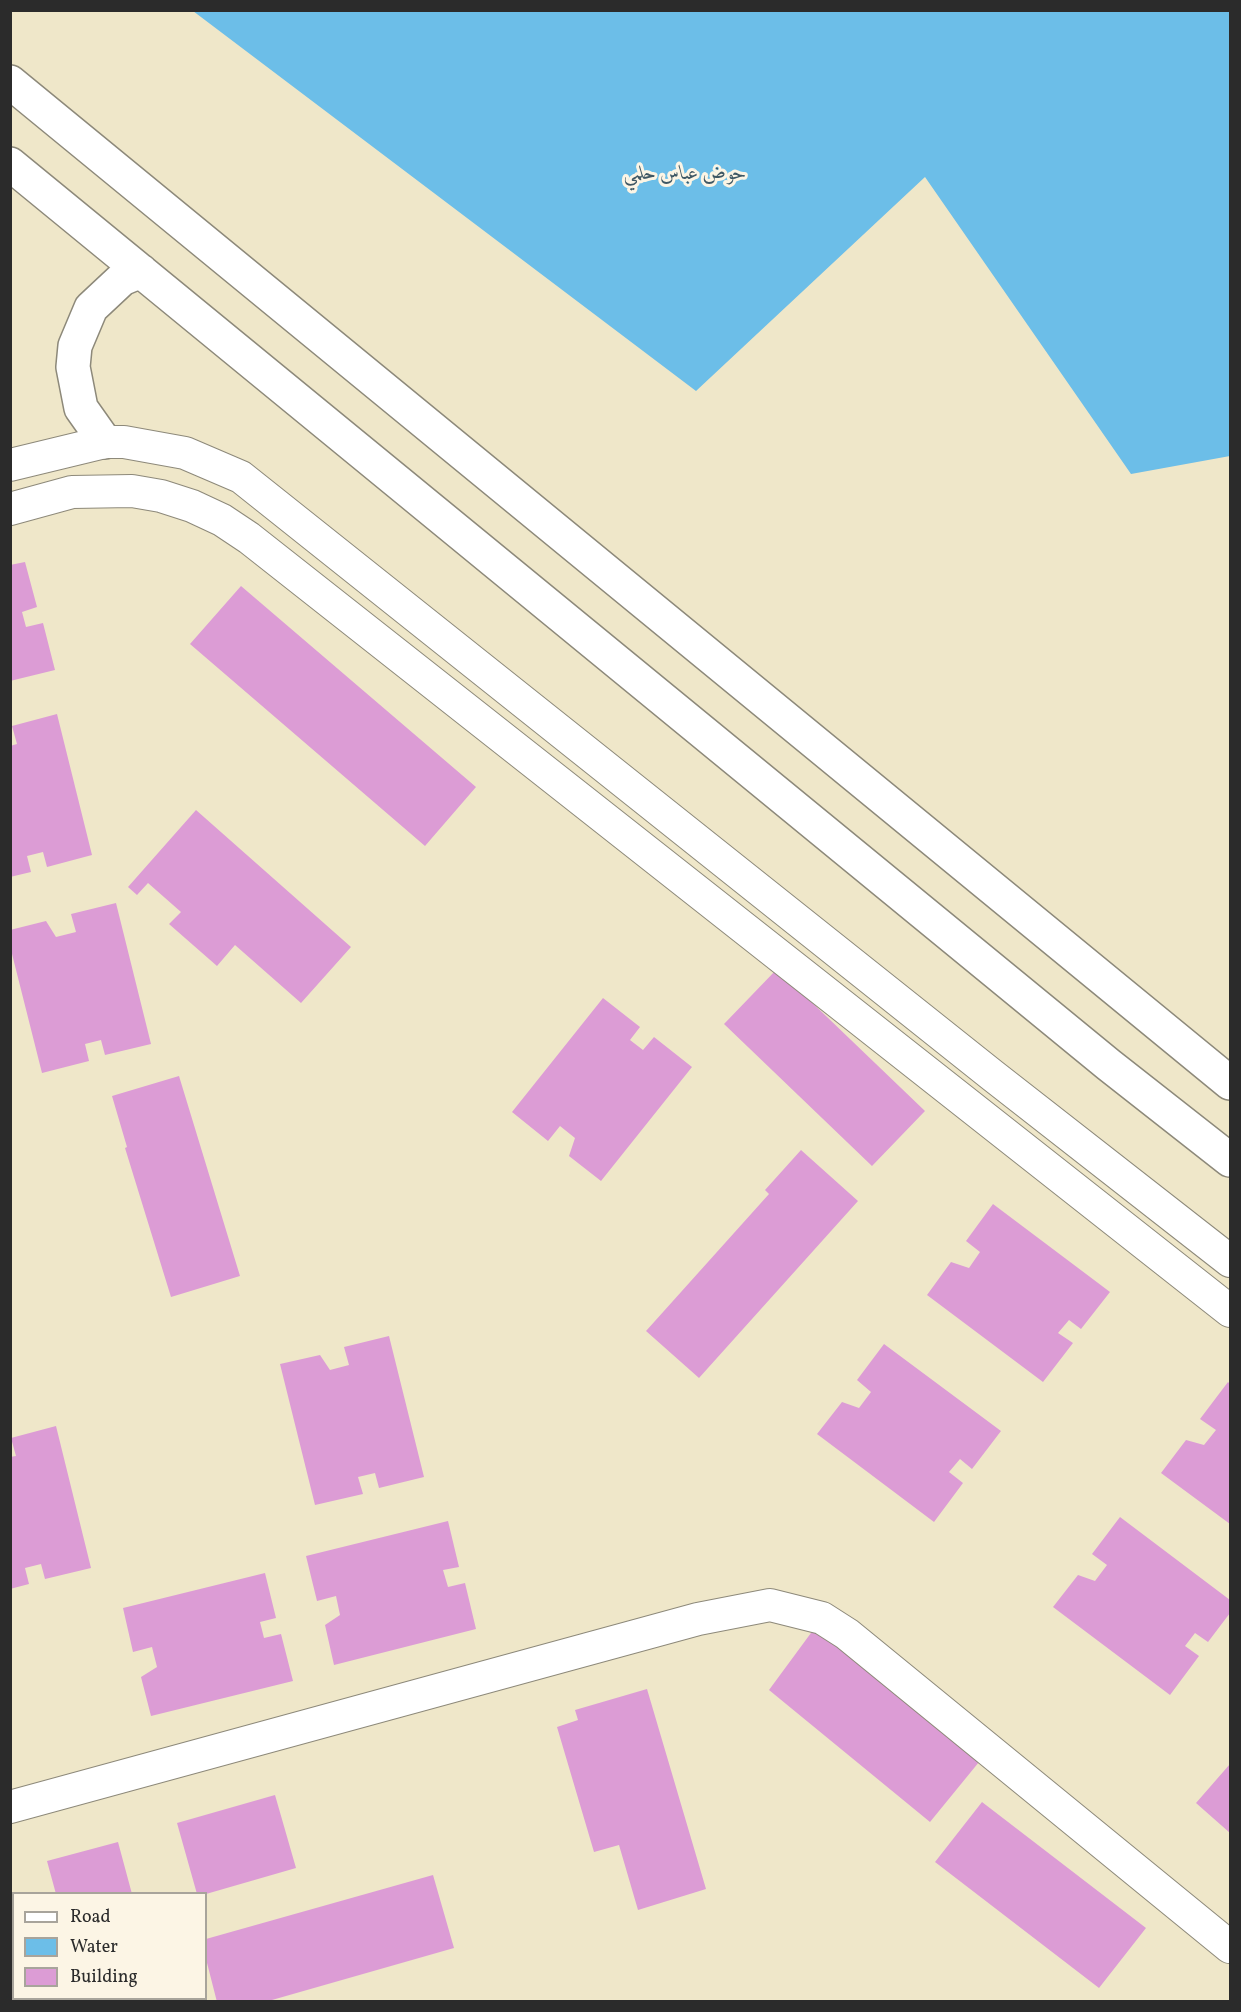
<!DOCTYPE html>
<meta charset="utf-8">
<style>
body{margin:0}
#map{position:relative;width:1241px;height:2012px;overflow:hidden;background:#efe7c9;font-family:Vollkorn,serif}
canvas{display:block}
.frame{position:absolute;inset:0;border:12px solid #2b2b2b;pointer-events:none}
.legend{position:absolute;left:12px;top:1892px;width:195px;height:108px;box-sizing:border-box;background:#fcf5e5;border:2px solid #a8a49b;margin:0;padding:8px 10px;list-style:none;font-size:18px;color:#2b2b2b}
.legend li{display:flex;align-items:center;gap:12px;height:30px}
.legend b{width:30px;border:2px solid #a8a49b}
</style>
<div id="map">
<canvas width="1241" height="2012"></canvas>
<div class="frame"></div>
<ul class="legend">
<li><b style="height:8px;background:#fff"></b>Road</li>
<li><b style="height:16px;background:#6cbee8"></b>Water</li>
<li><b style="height:16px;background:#dc9cd5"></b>Building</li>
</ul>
</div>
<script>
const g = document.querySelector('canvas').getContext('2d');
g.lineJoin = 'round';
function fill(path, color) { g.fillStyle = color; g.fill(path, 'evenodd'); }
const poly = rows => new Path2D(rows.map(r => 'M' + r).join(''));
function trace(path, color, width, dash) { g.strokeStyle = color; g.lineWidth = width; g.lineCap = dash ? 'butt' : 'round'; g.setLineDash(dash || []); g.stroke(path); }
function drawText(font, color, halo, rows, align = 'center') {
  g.font = font + ' Vollkorn,Amiri,serif'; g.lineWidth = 6; g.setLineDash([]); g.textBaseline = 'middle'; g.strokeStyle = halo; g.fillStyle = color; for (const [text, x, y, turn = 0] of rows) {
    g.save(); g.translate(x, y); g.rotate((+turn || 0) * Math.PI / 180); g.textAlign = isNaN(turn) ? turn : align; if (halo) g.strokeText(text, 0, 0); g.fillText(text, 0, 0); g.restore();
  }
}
fill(poly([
 [193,11,1230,11,1230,456,1131,474,925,177,696,391]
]), '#6cbee8');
fill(poly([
 [25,562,37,607,22,612,26,627,43,623,55,670,10,681,10,565],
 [241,586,476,787,425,846,190,644],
 [57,714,92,855,47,867,43,852,27,856,31,872,10,877,10,746,17,744,12,726],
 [196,810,351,947,301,1003,235,945,217,966,169,924,181,912,148,883,137,895,128,887],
 [116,903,151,1044,105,1055,101,1040,85,1044,89,1061,42,1073,10,946,10,930,46,921,56,937,76,932,71,914],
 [777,969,925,1111,872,1166,724,1024],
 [603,998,640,1027,630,1040,643,1050,654,1037,692,1067,601,1181,569,1156,575,1138,560,1126,548,1141,512,1112],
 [179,1076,240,1276,171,1297,125,1148,127,1147,112,1096],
 [801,1150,858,1201,699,1378,646,1331,769,1194,765,1190],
 [993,1204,1110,1292,1081,1329,1069,1320,1058,1333,1073,1343,1043,1382,927,1295,951,1262,969,1268,980,1252,966,1241],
 [389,1336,424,1477,379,1488,375,1473,358,1477,363,1494,315,1505,280,1364,320,1355,330,1370,349,1365,344,1347],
 [884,1344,1001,1431,972,1469,960,1459,949,1472,963,1483,934,1522,817,1434,842,1402,859,1408,871,1392,857,1380],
 [1228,1382,1230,1384,1230,1524,1161,1473,1186,1440,1204,1445,1216,1430,1200,1419],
 [56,1426,91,1568,45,1579,41,1564,25,1568,29,1584,10,1589,10,1457,16,1456,11,1438],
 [1120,1517,1230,1600,1230,1613,1208,1642,1195,1633,1185,1646,1199,1656,1170,1695,1053,1607,1078,1575,1095,1581,1107,1565,1092,1554],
 [448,1521,459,1567,443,1570,448,1587,465,1583,476,1629,334,1665,325,1625,340,1615,336,1596,317,1601,306,1556],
 [265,1573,276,1618,260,1622,264,1638,281,1634,293,1681,151,1716,141,1677,157,1667,152,1647,133,1652,123,1608],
 [822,1618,979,1762,930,1822,769,1690],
 [647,1689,706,1889,638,1910,619,1845,594,1852,557,1727,578,1720,575,1710],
 [1230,1764,1230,1833,1196,1803],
 [275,1795,296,1868,206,1894,197,1894,177,1823],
 [982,1802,1146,1928,1099,1988,935,1862],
 [118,1842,132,1894,56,1894,47,1861],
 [433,1875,454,1948,265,2002,217,2002,206,1959,206,1939],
 [85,1998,161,1998,162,2002,86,2002]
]), '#dc9cd5');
const minor = poly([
 [10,465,105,442,124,442,185,453,241,477,992,1075,1230,1261],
 [10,509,72,492,132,491,161,496,192,506,222,520,249,538,1230,1311],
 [10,1807,698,1619,770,1605,822,1618,847,1634,1230,1947]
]);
const secondary = poly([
 [10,82,1230,1083],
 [10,164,1109,1065,1230,1160],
 [105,442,81,408,73,367,75,346,91,308,122,279,141,271]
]);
trace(minor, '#8d897a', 34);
trace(secondary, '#8d897a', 36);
trace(minor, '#fff', 32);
trace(secondary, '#fff', 33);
drawText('italic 20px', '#3e5764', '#fcf5e5', [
 ["حوض عباس حلمي",685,175]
]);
</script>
